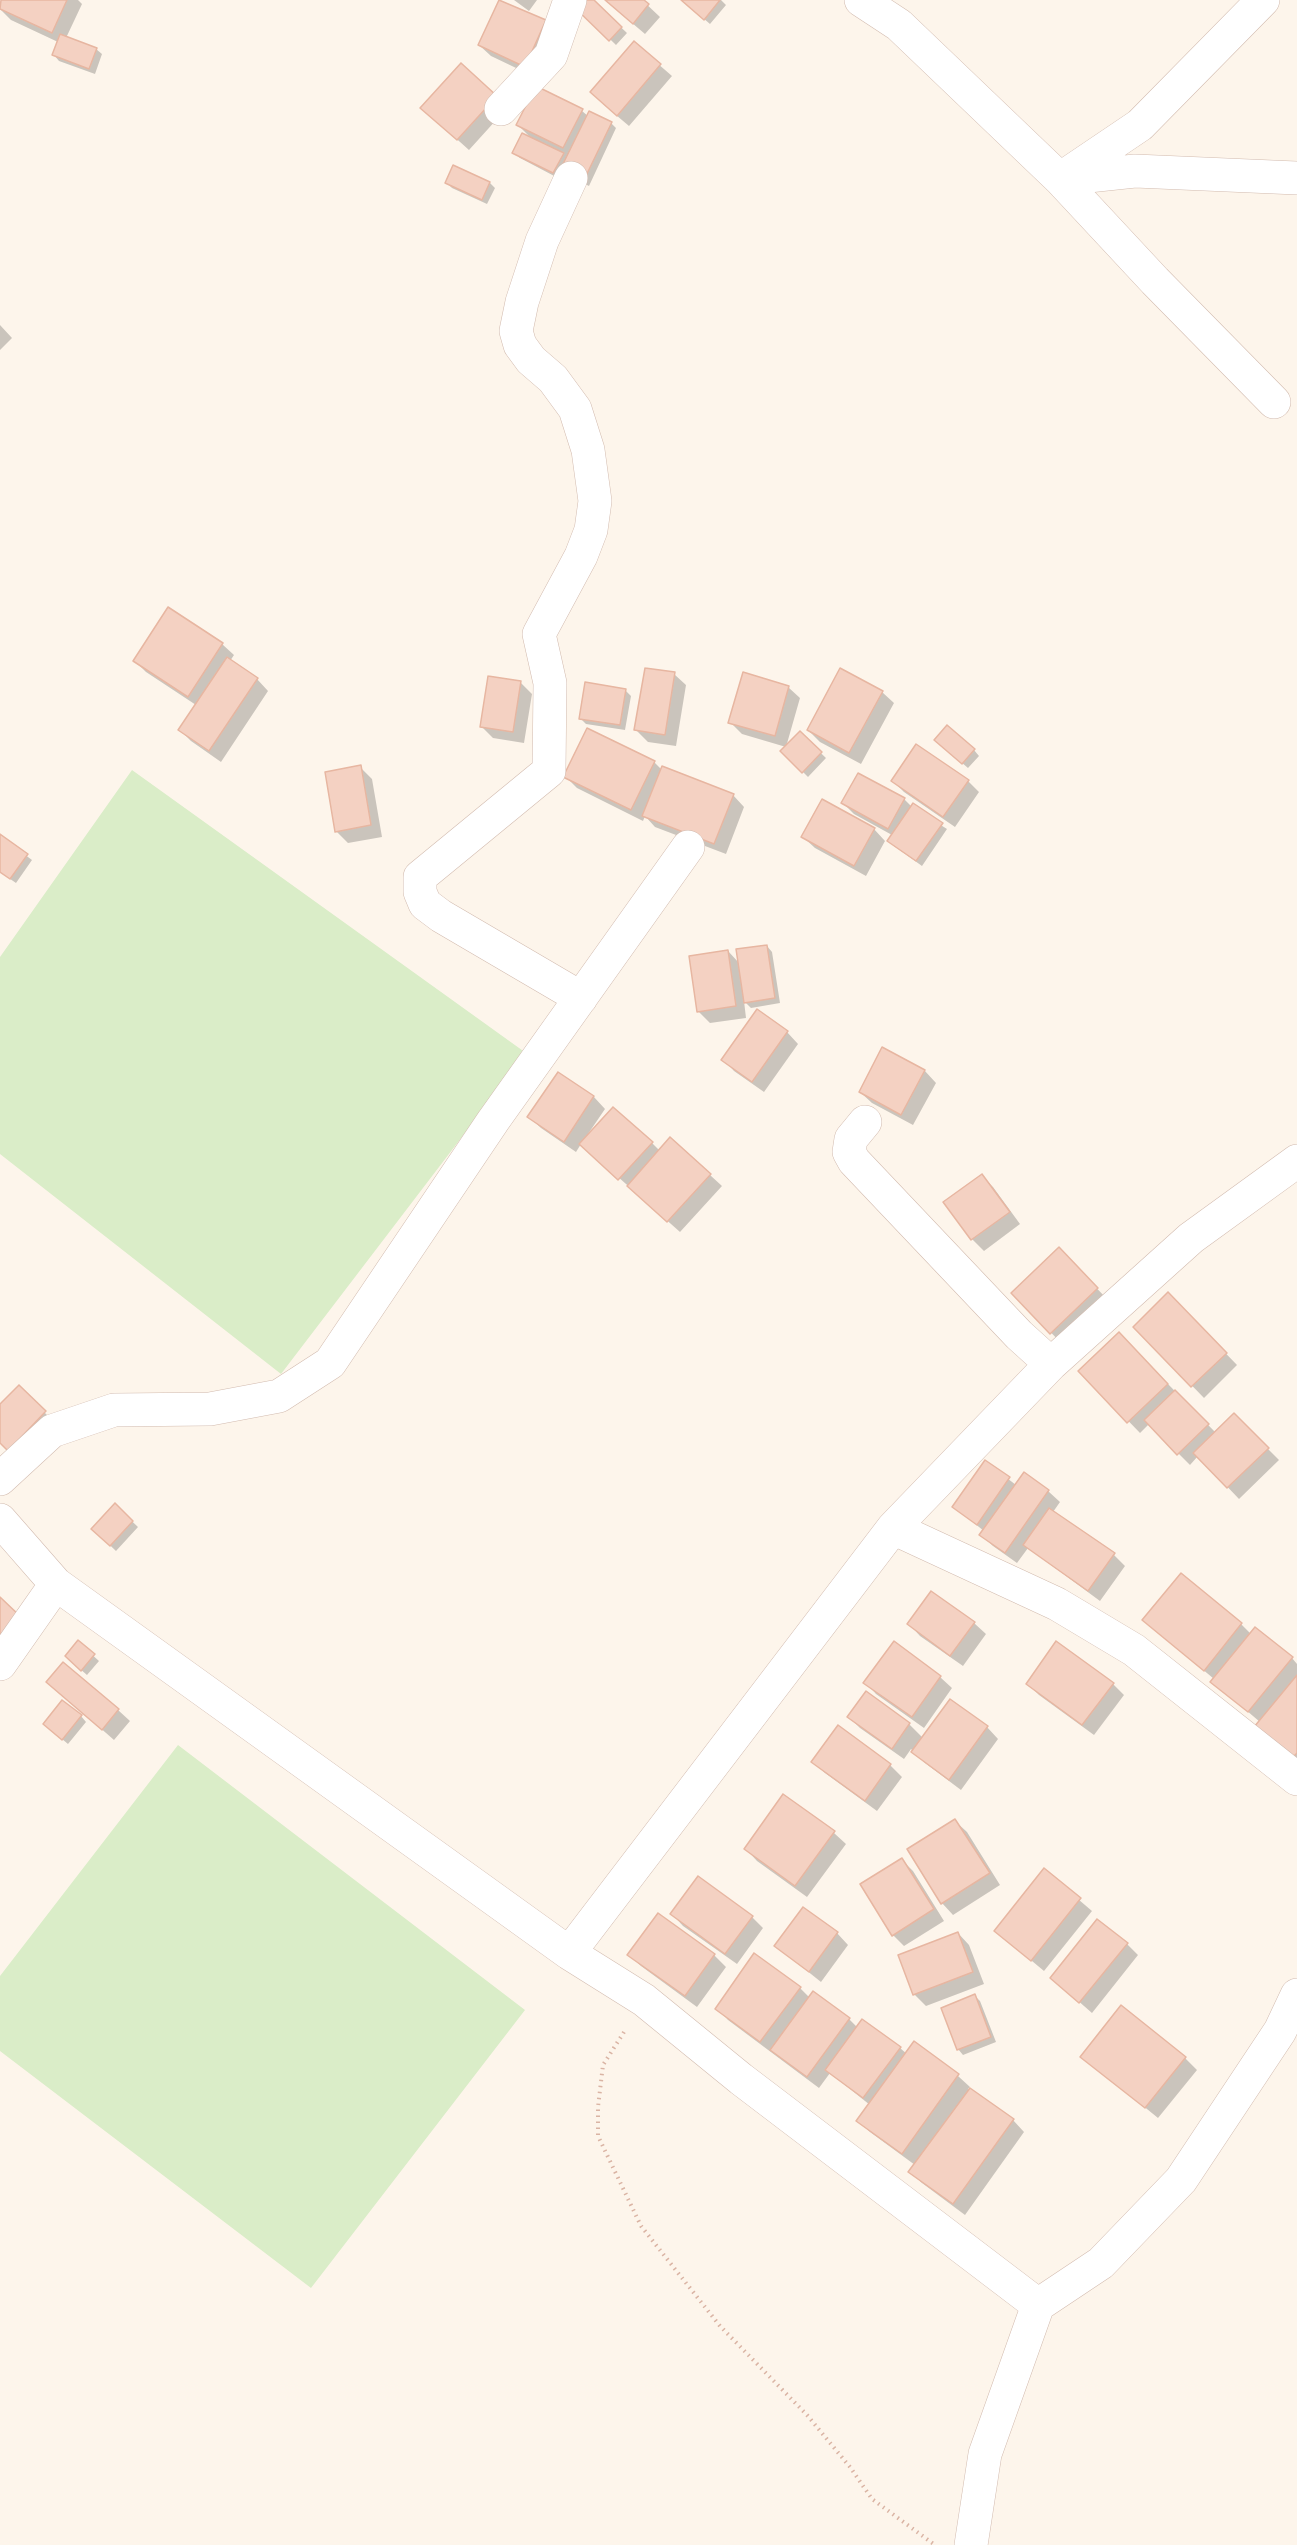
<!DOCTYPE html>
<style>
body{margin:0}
canvas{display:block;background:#fdf5eb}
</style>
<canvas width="1297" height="2545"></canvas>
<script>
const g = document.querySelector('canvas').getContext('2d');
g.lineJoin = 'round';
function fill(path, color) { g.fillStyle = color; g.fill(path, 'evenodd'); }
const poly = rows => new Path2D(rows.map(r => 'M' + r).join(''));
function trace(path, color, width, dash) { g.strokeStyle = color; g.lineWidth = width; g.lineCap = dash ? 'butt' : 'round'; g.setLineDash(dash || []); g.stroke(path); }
fill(poly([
 [132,770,526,1053,281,1374,0,1154,0,957],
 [178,1745,525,2010,311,2288,0,2051,0,1976]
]), '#daedc8');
fill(poly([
 [3,0,78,0,82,4,66,38,96,49,102,54,95,74,59,61,54,55,58,42,11,20,0,9],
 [514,0,537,0,529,11],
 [592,0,627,33,616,45,574,4],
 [605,0,642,0,660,17,645,34],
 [682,0,721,0,726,5,710,24],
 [545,22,537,78,491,56,479,45],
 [634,43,672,76,629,126,603,104],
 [422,108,507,108,469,150],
 [582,111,588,116,611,123,616,128,589,186,567,175,558,178,520,158,514,153,532,139,518,125],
 [447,183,490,183,495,188,487,204,452,188],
 [0,325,12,338,0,350],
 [169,609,222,644,234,655,230,661,257,679,268,691,221,762,191,741,180,730,196,705,146,672,135,661],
 [674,674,686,685,676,746,648,742,636,730],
 [520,682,532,694,524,743,493,738,481,726],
 [788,687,800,698,786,747,742,734,730,722],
 [625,690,631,696,625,730,586,724,580,718],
 [882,692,894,703,861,764,820,742,808,730],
 [800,733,826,758,808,777,782,751],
 [941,745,974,750,979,756,968,768],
 [654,762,662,770,733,795,744,807,726,854,655,827,645,816,643,821,577,788,565,776],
 [360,767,372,779,382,837,348,843,336,831],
 [893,781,968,781,979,792,955,827,904,792],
 [904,799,912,807,947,829,922,866,894,846,889,841,892,835,854,814,843,803],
 [874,829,885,841,866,876,815,848,803,837],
 [0,836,32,860,16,883,0,872],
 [767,946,772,952,780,1003,751,1008,744,1001,746,1018,710,1023,698,1011,728,951,740,964],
 [787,1032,798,1044,764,1092,734,1071,723,1059],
 [883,1049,925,1071,936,1083,913,1125,872,1103,860,1092],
 [558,1074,594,1097,605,1109,588,1134,589,1135,652,1143,660,1151,710,1175,722,1186,680,1232,581,1144,576,1152,541,1128,529,1117],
 [982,1176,993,1187,1020,1224,984,1251,972,1239,945,1202],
 [1059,1249,1108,1300,1062,1344,1013,1293],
 [1180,1306,1237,1365,1204,1398,1135,1327],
 [1119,1334,1216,1433,1234,1415,1279,1460,1239,1499,1198,1456,1190,1465,1149,1424,1140,1433,1080,1371],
 [19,1387,56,1424,21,1461,0,1441,0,1406],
 [986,1462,1016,1485,1024,1474,1048,1491,1060,1502,1053,1512,1114,1555,1125,1566,1100,1601,1028,1548,1017,1563,993,1546,981,1535,984,1531,954,1507],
 [115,1505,138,1527,116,1551,93,1529],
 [1144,1620,1241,1624,1251,1634,1255,1629,1292,1658,1297,1664,1297,1763,1260,1722,1212,1681,1214,1679],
 [974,1623,986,1634,963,1666,920,1636,909,1624],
 [78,1642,99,1661,87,1675,72,1662],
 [940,1677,952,1688,924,1728,876,1694,865,1682],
 [48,1682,118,1710,130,1721,114,1740],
 [1028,1684,1113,1684,1124,1695,1094,1735,1039,1695],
 [867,1693,909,1724,923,1738,987,1727,998,1739,961,1790,925,1763,911,1749,904,1759,860,1728,849,1717],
 [81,1716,86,1722,68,1744,50,1729],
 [838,1727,890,1765,902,1777,877,1811,825,1773,813,1762],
 [784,1796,834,1833,846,1844,807,1897,757,1861,746,1849],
 [955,1821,967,1832,1000,1885,953,1915,942,1903],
 [902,1860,913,1871,944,1921,904,1946,893,1935],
 [1044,1870,1092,1911,1044,1971,996,1931],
 [672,1914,752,1917,763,1928,737,1964,683,1926],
 [837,1933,848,1945,821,1982,776,1946],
 [958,1933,969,1945,984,1984,926,2006,914,1994],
 [1127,1944,1138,1955,1092,2013,1052,1978],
 [629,1955,714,1955,726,1967,697,2007,641,1966],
 [800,1988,810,1998,849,2019,858,2028,900,2048,907,2054,915,2044,958,2076,970,2087,968,2089,1013,2120,1024,2132,965,2215,922,2183,910,2172,915,2165,870,2132,858,2121,870,2105,830,2073,819,2088,728,2020,717,2008],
 [975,1996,980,2001,996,2042,963,2055,958,2049],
 [1082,2056,1185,2058,1197,2070,1158,2118]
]), '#0003');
const building = poly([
 [1,0,67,0,52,33,0,9,1,0],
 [499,0,546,20,525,67,478,45,499,0],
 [576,0,594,0,622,27,609,41,571,4,576,0],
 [605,0,644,0,649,4,633,24,605,0],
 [681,0,720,0,704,20,681,0],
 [60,34,97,48,89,69,52,55,60,34],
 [634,41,661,64,617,116,590,92,634,41],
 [461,63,497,96,457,140,420,108,461,63],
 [536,86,583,109,563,148,516,125,536,86],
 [589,111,612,122,583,182,560,170,589,111],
 [522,133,564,153,553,173,512,153,522,133],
 [453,165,490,182,482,200,445,183,453,165],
 [168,607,223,643,188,697,133,661,168,607],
 [227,657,258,678,209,751,178,730,227,657],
 [645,668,675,672,665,735,634,730,645,668],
 [840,668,883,691,849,753,807,730,840,668],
 [743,672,789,686,775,736,728,723,743,672],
 [488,676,521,681,513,732,480,727,488,676],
 [585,682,626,689,620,725,579,719,585,682],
 [947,725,975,749,962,764,934,740,947,725],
 [587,728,655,761,631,810,563,777,587,728],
 [800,731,822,752,802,773,780,751,800,731],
 [916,744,969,780,943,817,891,781,916,744],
 [361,765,371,825,335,832,325,772,361,765],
 [662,766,734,794,714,844,642,816,662,766],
 [858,773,905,798,888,829,841,803,858,773],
 [822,799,875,828,854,866,801,837,822,799],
 [913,803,943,823,916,861,887,841,913,803],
 [0,834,28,854,10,879,0,872,0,834],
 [767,945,775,998,744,1003,736,949,767,945],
 [728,950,736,1006,697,1012,689,956,728,950],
 [757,1009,788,1031,752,1082,721,1060,757,1009],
 [882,1047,925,1070,901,1115,859,1092,882,1047],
 [558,1072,594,1096,564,1142,527,1117,558,1072],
 [613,1107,653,1142,618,1180,579,1144,613,1107],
 [670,1137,711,1174,667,1222,627,1186,670,1137],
 [982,1174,1010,1212,971,1240,943,1202,982,1174],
 [1059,1247,1098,1288,1050,1334,1011,1293,1059,1247],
 [1168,1292,1227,1353,1191,1387,1133,1327,1168,1292],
 [1119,1332,1168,1384,1127,1423,1078,1371,1119,1332],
 [19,1385,46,1411,8,1451,0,1443,0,1404,19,1385],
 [1175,1390,1209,1424,1177,1455,1144,1420,1175,1390],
 [1234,1413,1269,1448,1227,1488,1193,1453,1234,1413],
 [985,1460,1010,1477,977,1525,952,1507,985,1460],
 [1024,1472,1049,1490,1005,1553,979,1535,1024,1472],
 [115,1503,133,1521,110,1546,91,1529,115,1503],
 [1049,1508,1115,1553,1088,1591,1023,1545,1049,1508],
 [1181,1573,1242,1623,1204,1671,1142,1620,1181,1573],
 [931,1591,975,1622,950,1656,907,1624,931,1591],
 [0,1597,21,1617,0,1638,0,1597],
 [1255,1627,1293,1657,1248,1712,1210,1682,1255,1627],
 [78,1640,95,1654,81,1671,65,1656,78,1640],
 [894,1641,941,1676,912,1717,863,1683,894,1641],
 [1056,1641,1114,1683,1082,1725,1026,1684,1056,1641],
 [63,1662,119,1709,102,1730,46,1682,63,1662],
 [1297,1675,1297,1753,1292,1758,1254,1727,1297,1675],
 [866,1691,910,1723,892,1749,847,1717,866,1691],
 [950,1699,988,1726,949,1780,911,1752,950,1699],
 [62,1700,82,1715,62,1740,43,1724,62,1700],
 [838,1725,891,1764,865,1801,811,1762,838,1725],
 [783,1794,835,1831,795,1886,744,1849,783,1794],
 [955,1819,990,1873,941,1904,907,1849,955,1819],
 [902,1858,934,1909,892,1936,860,1884,902,1858],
 [1044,1868,1081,1898,1031,1961,994,1931,1044,1868],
 [698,1876,753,1916,725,1954,670,1914,698,1876],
 [803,1907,838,1932,809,1972,774,1946,803,1907],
 [658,1913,715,1954,685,1996,627,1955,658,1913],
 [1097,1919,1128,1943,1079,2003,1050,1978,1097,1919],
 [958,1932,973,1972,913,1995,898,1955,958,1932],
 [754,1953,801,1987,760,2042,715,2009,754,1953],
 [813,1991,850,2018,807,2077,770,2050,813,1991],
 [975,1994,991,2037,957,2050,941,2008,975,1994],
 [1121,2005,1186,2057,1145,2108,1080,2057,1121,2005],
 [862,2019,901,2047,863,2098,825,2070,862,2019],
 [914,2041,959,2074,902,2154,856,2121,914,2041],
 [970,2088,1014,2119,953,2204,908,2172,970,2088]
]);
fill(building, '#f4d1c2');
trace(building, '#e7b6a1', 1.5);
const street = poly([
 [861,0,899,25,1060,179,1140,125,1263,0],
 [501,109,551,55,570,0],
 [571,178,542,241,522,302,516,331,520,345,531,360,553,379,575,409,588,450,595,501,591,530,581,556,539,634,550,683,549,771,420,877,420,892,425,904,441,916,581,998],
 [1274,402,1155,281,1060,179,1135,171,1297,178],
 [865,1122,851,1139,849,1152,854,1161,1019,1335,1051,1364],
 [0,1479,52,1431,114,1410,210,1409,279,1396,330,1363,493,1121,688,847],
 [0,1520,56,1584,569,1953,644,2000,741,2079,1038,2305,1101,2263,1181,2180,1280,2031,1297,1995],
 [893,1528,1057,1604,1134,1650,1297,1779],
 [0,1664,56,1584],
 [569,1953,893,1528,1051,1364,1191,1238,1297,1161],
 [971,2545,985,2454,1038,2305]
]);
trace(street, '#d2bbaf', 34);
trace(poly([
 [624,2032,603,2065,598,2107,598,2136,641,2226,720,2326,807,2415,850,2467,872,2499,935,2545]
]), '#dab4a4', 4, [1.5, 4.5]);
trace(street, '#fff', 33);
</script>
